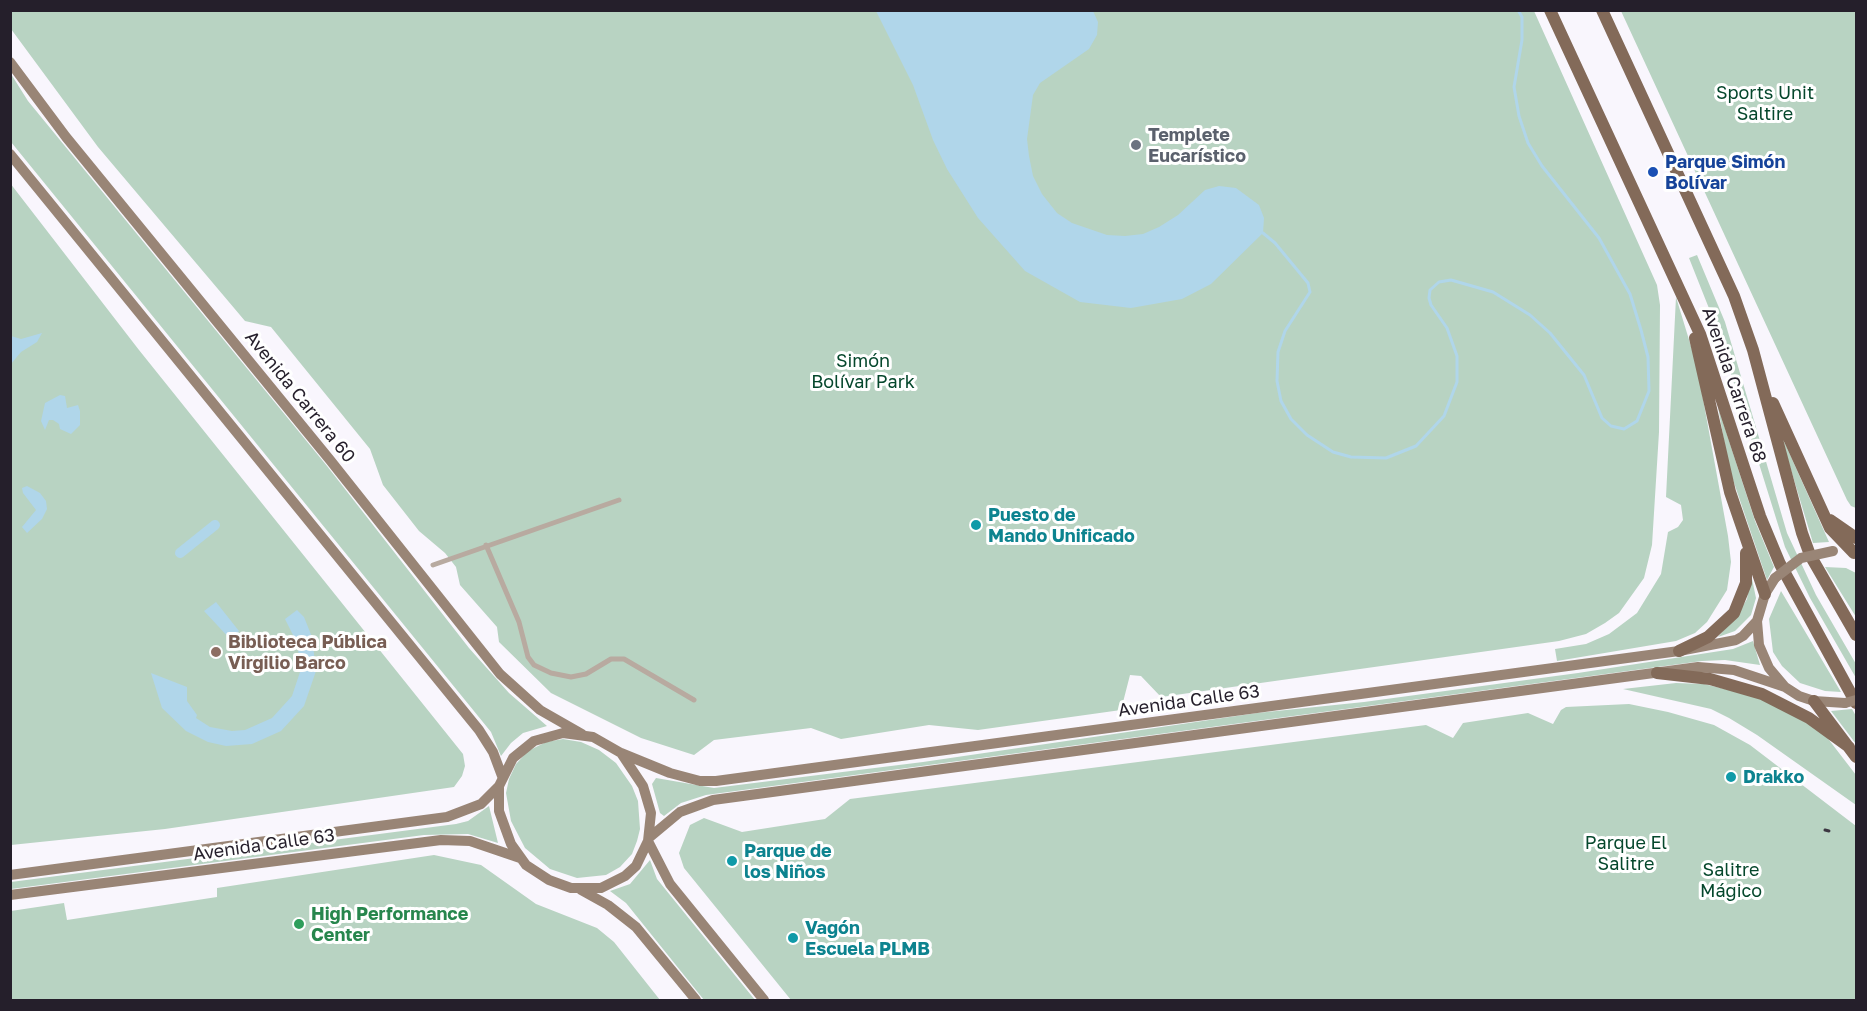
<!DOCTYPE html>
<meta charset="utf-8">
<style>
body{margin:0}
#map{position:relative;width:1867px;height:1011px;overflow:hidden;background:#f9f6fd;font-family:"Golos Text",sans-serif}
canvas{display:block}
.frame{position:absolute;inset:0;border:12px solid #251f2b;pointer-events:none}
</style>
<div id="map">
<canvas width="1867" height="1011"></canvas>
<div class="frame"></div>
</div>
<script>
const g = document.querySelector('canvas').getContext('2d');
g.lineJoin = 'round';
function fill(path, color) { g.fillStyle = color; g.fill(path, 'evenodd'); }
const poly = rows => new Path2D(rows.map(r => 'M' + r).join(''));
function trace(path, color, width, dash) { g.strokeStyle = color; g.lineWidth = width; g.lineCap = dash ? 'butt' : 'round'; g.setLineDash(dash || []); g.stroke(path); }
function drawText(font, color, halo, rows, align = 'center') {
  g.font = font + ' "Golos Text",sans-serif'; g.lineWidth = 6; g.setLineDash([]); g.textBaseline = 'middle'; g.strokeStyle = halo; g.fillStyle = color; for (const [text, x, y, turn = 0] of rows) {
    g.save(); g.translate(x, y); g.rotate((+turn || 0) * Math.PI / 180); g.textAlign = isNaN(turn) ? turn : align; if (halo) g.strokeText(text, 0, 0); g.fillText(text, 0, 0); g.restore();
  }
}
fill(poly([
 [10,11,1534,11,1657,285,1660,305,1659,432,1652,545,1644,578,1619,613,1605,623,1586,634,1559,641,1161,697,1141,676,1130,675,1121,710,978,730,929,725,841,739,811,728,714,740,694,755,641,738,551,693,499,642,497,627,460,585,456,567,445,553,419,531,383,485,370,449,271,327,245,321,98,147,11,29],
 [1621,11,1856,11,1856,508,1851,506,1847,500],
 [11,74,28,101,327,466,469,648,509,693,547,726,523,733,511,743,501,756,491,732,11,142],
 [10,183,139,350,463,754,465,766,462,776,454,787,165,829,11,845],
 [1697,255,1725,322,1787,533,1816,595,1856,664,1856,678,1810,598,1785,547,1716,326,1689,258],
 [1676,297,1697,366,1728,536,1731,562,1727,590,1707,622,1695,633,1676,641,1557,661,1555,649,1586,644,1609,634,1637,613,1661,574,1668,532,1678,527,1683,520,1681,505,1666,497],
 [1718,407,1755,521,1774,567,1767,580,1729,468],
 [1779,430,1829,542,1813,543],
 [1825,567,1846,568,1856,573,1856,617],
 [1751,574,1756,598,1751,615,1735,631,1718,637,1738,614,1747,599],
 [1781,591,1841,692,1825,691,1800,683,1782,666,1773,652,1769,619],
 [1753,641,1760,665,1725,660,1702,661,706,795,681,803,664,816,660,813,652,784,656,778,714,788,923,762,1257,713,1364,702,1578,673,1733,649],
 [1676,683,1704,684,1758,697,1812,725,1826,736,1856,775,1856,805,1757,735,1729,718,1711,709,1623,689],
 [1629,704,1668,712,1714,725,1750,745,1856,826,1856,1000,791,1000,684,868,679,853,690,825,704,818,742,832,825,819,850,799,1426,725,1453,738,1463,723,1528,713,1553,724,1561,710,1566,707],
 [1852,709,1856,716,1856,744,1831,711],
 [563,739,581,742,599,750,616,763,632,786,638,801,640,829,637,841,632,854,620,867,606,875,577,878,550,869,525,848,511,821,506,793,509,779,516,764,528,751,546,742],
 [489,806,498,843,468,834,424,835,11,889,11,882,456,824,468,821],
 [434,855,481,865,536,904,597,928,614,942,660,1000,11,1000,11,911,64,903,67,920,217,897,217,888],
 [650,860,657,879,755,1000,704,1000,626,903,610,891,630,884]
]), '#b8d3c2');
fill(poly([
 [876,11,1093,11,1098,22,1097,35,1089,49,1040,83,1033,95,1027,139,1029,156,1033,176,1042,194,1057,213,1072,223,1107,235,1125,236,1143,234,1159,227,1178,215,1205,190,1219,186,1236,188,1259,205,1264,218,1263,233,1211,284,1182,299,1131,308,1080,302,1025,271,978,218,947,169,933,140,913,85],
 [42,333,37,342,21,352,11,364,11,336,21,339],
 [60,395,65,396,67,408,78,405,80,411,80,425,71,434,60,429,59,424,53,420,49,420,45,430,41,421,45,403],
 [27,486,40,493,46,501,47,509,42,519,27,533,22,527,36,510,23,493,22,488],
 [216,602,239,631,231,640,204,611],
 [297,610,304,617,312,637,316,671,304,706,281,731,252,744,226,746,208,742,186,731,162,708,151,673,187,687,187,701,197,715,196,718,210,727,232,731,245,730,272,718,292,696,301,669,297,643,285,619]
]), '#b0d6ea');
trace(poly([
 [1263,233,1275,243,1308,283,1310,292,1285,331,1278,352,1277,381,1281,401,1291,419,1307,435,1333,452,1351,457,1386,458,1416,446,1444,416,1457,382,1457,356,1447,328,1431,305,1429,298,1430,290,1439,282,1451,280,1493,292,1530,315,1550,333,1584,375,1602,418,1611,426,1624,429,1637,421,1649,391,1648,357,1641,330,1630,294,1599,238,1542,166,1528,143,1519,116,1514,87,1522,40,1522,17,1518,10]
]), '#b0d6ea', 3);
trace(poly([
 [180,553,215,525]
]), '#b0d6ea', 10);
trace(poly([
 [486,545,519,622,528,657,534,665,551,673,571,677,586,674,611,659,624,659,694,700],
 [433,565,619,500]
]), '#b8aaa0', 5);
trace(poly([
 [10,62,66,137,330,460,500,674,540,710,582,734],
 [10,154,479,730,493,752,502,776],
 [1775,578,1765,594,1757,621,1759,645,1769,668,1785,687,1799,696,1814,701,1845,703],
 [563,733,593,737,621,753,643,786,651,813,648,841,636,866,625,876,601,888,571,888,549,880,526,865,511,844,499,811,499,786,513,758,534,741,563,733],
 [621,753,670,773,700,781,716,781,1679,651,1736,640,1743,636,1757,621],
 [650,837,680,812,713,800,1698,667,1734,670,1785,687],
 [648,841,670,884,764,1000],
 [10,875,447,817,481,804,499,786],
 [581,890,608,905,636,927,696,1000],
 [10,895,441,840,470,841,520,858]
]), '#998576', 10);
trace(poly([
 [1550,10,1700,334,1760,516,1780,564,1856,703],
 [1602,10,1734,296,1753,350,1802,533,1810,555,1856,635],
 [1695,338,1730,492,1765,594],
 [1773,403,1830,528,1854,553],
 [1830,520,1856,538],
 [1679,651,1708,637,1734,613,1746,583,1746,553],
 [1657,673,1710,679,1762,694,1809,718,1849,747],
 [1814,701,1856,757]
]), '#836a59', 12);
trace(poly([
 [1825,830,1829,831]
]), '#3c3641', 3);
trace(poly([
 [1775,578,1801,558,1833,551],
 [1845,703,1856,700]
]), '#998576', 10);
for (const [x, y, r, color] of [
 [1136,145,6,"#6b7280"],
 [1653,172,6,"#1a4fb4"],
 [976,525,6,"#0f9aa8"],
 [216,652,6,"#8d6e63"],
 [1731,777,6,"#0f9aa8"],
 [732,861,6,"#0f9aa8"],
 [299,924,6,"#2e9e5b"],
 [793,938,6,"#0f9aa8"]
]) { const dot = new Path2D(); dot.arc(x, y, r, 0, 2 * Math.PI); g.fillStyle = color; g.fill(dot); trace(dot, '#fff', 2); }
drawText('18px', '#05472c', '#fff', [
 ["Sports Unit",1765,93],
 ["Saltire",1765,114],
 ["Simón",863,361],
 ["Bolívar Park",863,382],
 ["Parque El",1626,843],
 ["Salitre",1626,864],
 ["Salitre",1731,870],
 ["Mágico",1731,891]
]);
drawText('bold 18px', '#5b616d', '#fff', [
 ["Templete",1148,135],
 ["Eucarístico",1148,156]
], 'left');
drawText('bold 18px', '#164399', '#fff', [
 ["Parque Simón",1665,162],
 ["Bolívar",1665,183]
], 'left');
drawText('18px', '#251f2b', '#fff', [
 ["Avenida Carrera 68",1734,385,71],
 ["Avenida Carrera 60",300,397,51],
 ["Avenida Calle 63",1189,701,-8],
 ["Avenida Calle 63",264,845,-8]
]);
drawText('bold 18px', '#0d838f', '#fff', [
 ["Puesto de",988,515],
 ["Mando Unificado",988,536],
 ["Drakko",1743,777],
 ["Parque de",744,851],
 ["los Niños",744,872],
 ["Vagón",805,928],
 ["Escuela PLMB",805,949]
], 'left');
drawText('bold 18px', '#785e54', '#fff', [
 ["Biblioteca Pública",228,642],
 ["Virgilio Barco",228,663]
], 'left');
drawText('bold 18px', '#27864d', '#fff', [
 ["High Performance",311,914],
 ["Center",311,935]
], 'left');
</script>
